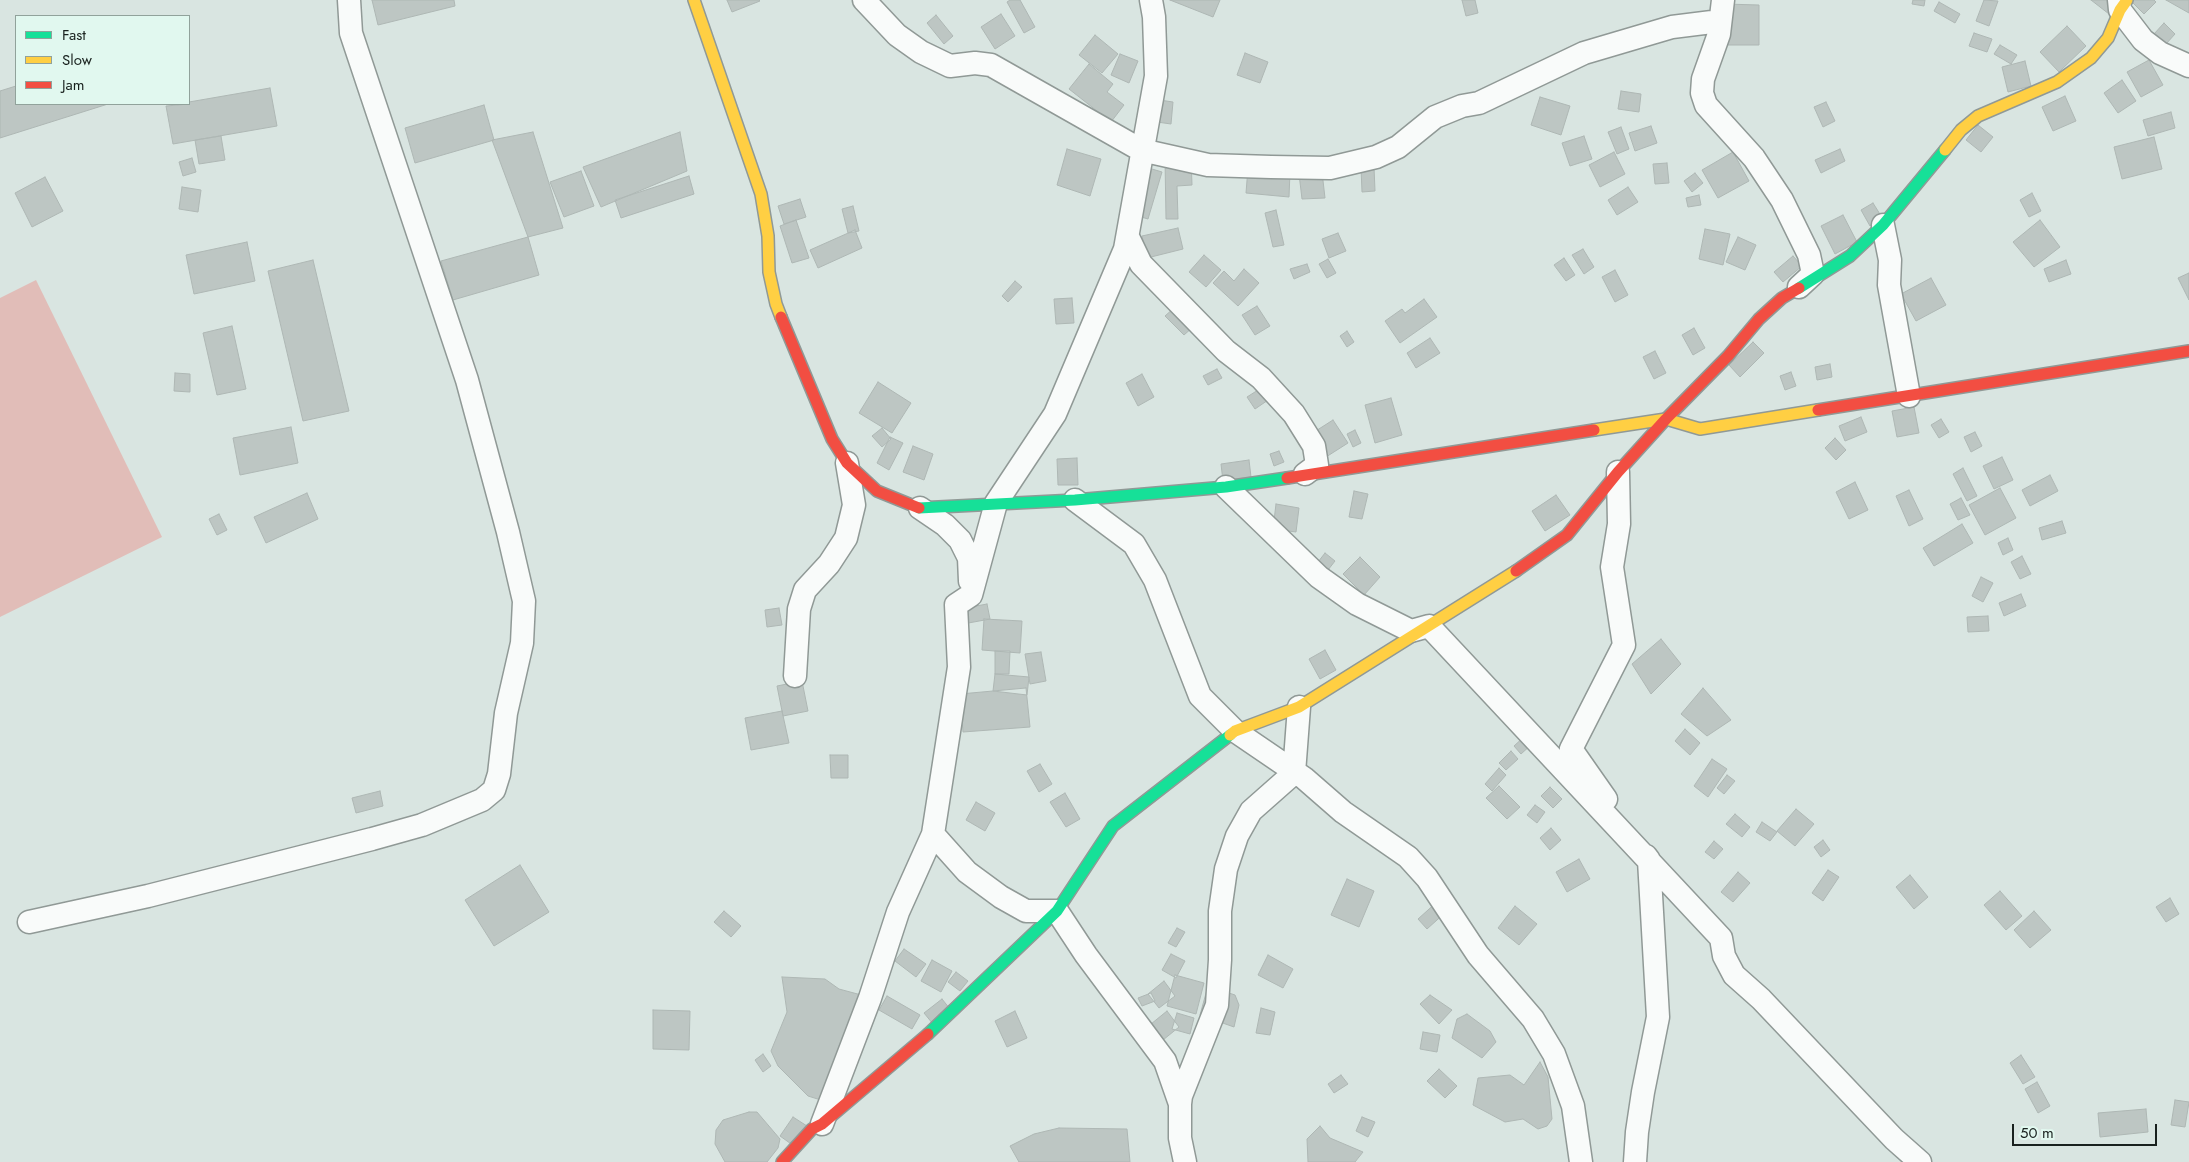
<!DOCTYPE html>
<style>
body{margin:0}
#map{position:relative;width:2189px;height:1162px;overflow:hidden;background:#d9e5e1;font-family:Jost,sans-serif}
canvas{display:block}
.legend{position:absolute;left:15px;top:15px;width:175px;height:90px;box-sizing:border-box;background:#e1f8ef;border:1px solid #91a29b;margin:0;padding:6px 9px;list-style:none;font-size:15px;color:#19211e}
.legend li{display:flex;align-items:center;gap:10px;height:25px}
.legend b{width:25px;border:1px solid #91a29b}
.scale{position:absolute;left:2012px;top:1124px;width:145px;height:22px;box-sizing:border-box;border:2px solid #19211e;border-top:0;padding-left:6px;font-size:15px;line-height:18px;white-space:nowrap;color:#19211e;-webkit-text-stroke:4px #e1f8ef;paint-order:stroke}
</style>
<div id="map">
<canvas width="2189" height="1162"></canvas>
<ul class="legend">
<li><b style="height:6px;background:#16e098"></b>Fast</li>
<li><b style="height:6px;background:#ffcf43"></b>Slow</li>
<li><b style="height:6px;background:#f24e42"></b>Jam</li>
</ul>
<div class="scale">50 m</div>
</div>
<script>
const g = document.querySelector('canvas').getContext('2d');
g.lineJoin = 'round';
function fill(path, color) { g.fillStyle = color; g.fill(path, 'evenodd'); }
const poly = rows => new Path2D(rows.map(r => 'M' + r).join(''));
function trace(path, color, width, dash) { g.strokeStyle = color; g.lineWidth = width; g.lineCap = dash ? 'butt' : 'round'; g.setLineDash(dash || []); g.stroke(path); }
fill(poly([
 [36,280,162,537,0,617,0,298]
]), '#e1bdb8');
const building = poly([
 [372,0,454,0,455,6,378,25,372,0],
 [727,0,759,0,760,1,732,12,727,0],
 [1010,0,1020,0,1035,27,1024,33,1007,2,1010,0],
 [1170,0,1220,0,1213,17,1170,0],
 [1462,0,1475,0,1478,13,1466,16,1462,0],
 [1913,0,1925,0,1924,6,1912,4,1913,0],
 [1984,0,1998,1,1989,26,1976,21,1984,0],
 [2091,0,2120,0,2109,14,2091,0],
 [2134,0,2154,0,2156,2,2144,14,2132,2,2134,0],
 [2166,0,2189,0,2189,13,2166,0],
 [1939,2,1960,14,1955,23,1934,11,1939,2],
 [1725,4,1759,5,1759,45,1725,45,1725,4],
 [1001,14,1015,36,995,49,981,27,1001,14],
 [936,15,953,36,944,44,927,23,936,15],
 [2164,23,2175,34,2166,44,2154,34,2164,23],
 [2067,26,2086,46,2059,72,2040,52,2067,26],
 [1974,33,1992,39,1987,52,1969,46,1974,33],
 [1095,35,1118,54,1102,73,1079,55,1095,35],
 [2000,45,2017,55,2011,64,1994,54,2000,45],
 [1245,53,1268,62,1260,83,1237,75,1245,53],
 [1120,54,1138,61,1129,83,1111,75,1120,54],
 [2149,60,2163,85,2141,97,2127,72,2149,60],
 [2025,61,2031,86,2008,92,2002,67,2025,61],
 [1089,64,1113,84,1107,92,1124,105,1111,122,1069,89,1089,64],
 [2122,80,2136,101,2118,113,2104,93,2122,80],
 [16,86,16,104,108,104,0,138,0,91,16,86],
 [270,88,277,126,173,144,166,106,189,104,189,102,270,88],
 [1621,91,1641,94,1639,112,1618,109,1621,91],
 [2065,96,2076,121,2053,131,2042,107,2065,96],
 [1540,97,1570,106,1561,135,1531,125,1540,97],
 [1146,98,1173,102,1171,124,1143,120,1146,98],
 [1826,102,1835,121,1823,127,1814,107,1826,102],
 [484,105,494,140,415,163,405,128,484,105],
 [2171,112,2175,128,2148,136,2143,120,2171,112],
 [1978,125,1993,137,1981,152,1966,140,1978,125],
 [1651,126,1657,143,1635,151,1629,133,1651,126],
 [1621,127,1629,149,1617,154,1608,132,1621,127],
 [533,132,563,228,528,237,492,140,533,132],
 [680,132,687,171,601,207,583,167,680,132],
 [221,136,225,160,199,164,195,140,221,136],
 [1584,136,1592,159,1570,166,1562,143,1584,136],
 [2154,137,2162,169,2122,179,2114,147,2154,137],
 [1067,149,1101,159,1090,196,1057,185,1067,149],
 [1840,149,1845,161,1821,173,1815,160,1840,149],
 [1614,152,1625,174,1600,187,1589,165,1614,152],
 [1733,152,1749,181,1718,198,1702,170,1733,152],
 [192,158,196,172,183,176,179,162,192,158],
 [1191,158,1192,185,1177,186,1178,219,1166,219,1165,159,1191,158],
 [1667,163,1669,183,1655,184,1653,164,1667,163],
 [1142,166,1162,172,1148,219,1128,213,1142,166],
 [1361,167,1374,167,1375,191,1362,192,1361,167],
 [1248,168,1290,172,1289,197,1246,193,1248,168],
 [581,171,594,206,564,217,550,182,581,171],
 [1322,172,1325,198,1302,199,1299,174,1322,172],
 [1695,173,1703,183,1692,192,1684,181,1695,173],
 [689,176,694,194,621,218,615,200,689,176],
 [45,177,63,211,32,227,15,193,45,177],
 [182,187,201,190,198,212,179,209,182,187],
 [1628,187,1638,202,1617,215,1608,200,1628,187],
 [2032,193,2041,211,2029,217,2020,200,2032,193],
 [1699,195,1701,205,1688,207,1686,198,1699,195],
 [800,199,806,217,784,224,778,206,800,199],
 [1873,203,1883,219,1870,226,1861,210,1873,203],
 [853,206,859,231,848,233,842,209,853,206],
 [1276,210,1284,245,1273,247,1265,213,1276,210],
 [1843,215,1857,242,1835,254,1821,226,1843,215],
 [796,220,809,258,792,263,780,226,796,220],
 [2040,220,2060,247,2034,267,2013,242,2040,220],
 [1178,228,1183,249,1147,258,1142,236,1178,228],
 [1705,229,1730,234,1723,265,1699,259,1705,229],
 [855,230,862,248,818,268,810,250,855,230],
 [1338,233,1346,251,1329,258,1322,239,1338,233],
 [528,237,539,275,453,300,441,261,528,237],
 [1738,237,1756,245,1745,270,1726,262,1738,237],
 [247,242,255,281,194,294,186,255,247,242],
 [1583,249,1594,267,1584,274,1572,255,1583,249],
 [1204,255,1221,270,1206,287,1189,272,1204,255],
 [1793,256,1802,266,1783,282,1774,272,1793,256],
 [1564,258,1575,275,1566,281,1554,265,1564,258],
 [1328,259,1336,273,1327,278,1319,264,1328,259],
 [313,260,349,411,303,421,268,271,313,260],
 [2066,260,2071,274,2049,282,2044,269,2066,260],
 [1307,264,1310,272,1294,279,1290,269,1307,264],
 [1244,269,1259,283,1238,306,1213,283,1224,271,1234,281,1244,269],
 [1615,270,1628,295,1615,302,1602,277,1615,270],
 [2189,273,2189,300,2178,278,2189,273],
 [1931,278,1946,305,1916,321,1901,294,1931,278],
 [1015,281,1022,287,1008,302,1002,296,1015,281],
 [1072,298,1074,323,1056,324,1054,299,1072,298],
 [1424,299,1437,317,1400,343,1385,321,1402,309,1405,313,1424,299],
 [1257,306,1270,326,1255,335,1242,315,1257,306],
 [1174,308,1193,327,1184,335,1165,316,1174,308],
 [232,326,246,389,217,395,203,333,232,326],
 [1694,328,1705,348,1693,355,1682,335,1694,328],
 [1347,331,1354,342,1347,347,1340,336,1347,331],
 [1430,338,1440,353,1416,368,1407,353,1430,338],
 [1753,342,1764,353,1740,377,1729,365,1753,342],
 [1655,351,1666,373,1654,379,1643,357,1655,351],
 [1830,364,1832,377,1817,380,1815,367,1830,364],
 [1217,369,1222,378,1208,385,1203,376,1217,369],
 [1791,372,1796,386,1785,390,1780,376,1791,372],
 [175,373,190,374,190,392,174,391,175,373],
 [1142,374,1154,397,1138,406,1126,383,1142,374],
 [878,382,911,403,892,433,859,413,878,382],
 [1266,385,1274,396,1255,409,1247,397,1266,385],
 [1391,398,1402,435,1375,443,1365,405,1391,398],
 [1914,407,1919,433,1897,437,1892,411,1914,407],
 [1861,417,1867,432,1845,441,1839,426,1861,417],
 [1941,419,1949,432,1939,438,1931,425,1941,419],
 [1333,420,1348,443,1326,457,1311,434,1333,420],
 [291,427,298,463,240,475,233,438,291,427],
 [882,428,891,439,882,447,872,436,882,428],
 [1355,430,1361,443,1353,447,1347,434,1355,430],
 [1975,432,1982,446,1971,452,1964,437,1975,432],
 [890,437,903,443,889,470,877,463,890,437],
 [1835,438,1846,450,1836,460,1825,448,1835,438],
 [913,446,933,454,924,480,903,472,913,446],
 [1279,451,1284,462,1274,466,1270,454,1279,451],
 [2002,457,2013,480,1994,489,1983,466,2002,457],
 [1077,458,1078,485,1058,485,1057,459,1077,458],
 [1249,460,1251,477,1223,481,1221,464,1249,460],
 [1963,468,1977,496,1967,501,1953,474,1963,468],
 [2050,475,2058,491,2030,506,2022,490,2050,475],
 [1855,482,1868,510,1849,519,1836,492,1855,482],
 [2000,488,2016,518,1985,535,1969,505,2000,488],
 [1909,490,1923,519,1909,526,1896,496,1909,490],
 [1354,491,1368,494,1362,519,1349,517,1354,491],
 [307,493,318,519,266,543,254,517,307,493],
 [1556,495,1570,515,1545,531,1532,511,1556,495],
 [1961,498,1970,515,1958,520,1950,504,1961,498],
 [1276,504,1299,508,1296,532,1273,529,1276,504],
 [219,514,227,530,217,535,209,519,219,514],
 [2062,521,2066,533,2042,540,2039,528,2062,521],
 [1962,524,1973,543,1934,566,1923,548,1962,524],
 [2008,538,2013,550,2003,555,1998,543,2008,538],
 [1325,553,1335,561,1328,570,1318,562,1325,553],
 [2022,556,2031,574,2020,579,2011,562,2022,556],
 [1360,557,1380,577,1364,595,1343,574,1360,557],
 [1981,577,1993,583,1983,602,1972,596,1981,577],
 [2021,594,2026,606,2004,616,1999,603,2021,594],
 [987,604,990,619,963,624,960,609,987,604],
 [779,608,782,625,767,627,765,610,779,608],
 [1988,616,1989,631,1968,632,1967,617,1988,616],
 [984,619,1022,621,1020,653,982,650,984,619],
 [1661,639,1681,664,1651,694,1632,664,1661,639],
 [1325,650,1336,670,1320,679,1309,659,1325,650],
 [995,651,1010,651,1009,674,995,674,995,651],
 [1041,652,1046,681,1030,684,1025,654,1041,652],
 [995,674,1029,677,1027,695,993,691,995,674],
 [802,681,808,711,783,716,777,686,802,681],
 [1026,688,1030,727,963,732,960,694,1026,688],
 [1703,688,1731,720,1707,736,1681,714,1703,688],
 [782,711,789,743,751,750,745,718,782,711],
 [1685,729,1700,743,1690,755,1675,741,1685,729],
 [1525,736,1532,744,1521,754,1514,746,1525,736],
 [1511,751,1518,759,1506,770,1499,763,1511,751],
 [830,755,848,755,848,778,831,778,830,755],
 [1712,759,1727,769,1708,797,1694,786,1712,759],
 [1040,764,1052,784,1039,792,1027,771,1040,764],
 [1499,768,1506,775,1492,791,1485,784,1499,768],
 [1727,775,1735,781,1724,794,1717,788,1727,775],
 [1499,786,1520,807,1507,819,1486,798,1499,786],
 [1550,787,1562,799,1553,808,1541,796,1550,787],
 [380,791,383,806,356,813,352,798,380,791],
 [1065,793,1080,819,1066,827,1050,802,1065,793],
 [976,802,995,813,985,831,966,820,976,802],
 [1535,805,1545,812,1537,823,1527,815,1535,805],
 [1796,809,1814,824,1795,846,1777,831,1796,809],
 [1735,814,1750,827,1742,837,1726,824,1735,814],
 [1762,822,1777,832,1770,841,1756,832,1762,822],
 [1551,828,1561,840,1550,850,1540,838,1551,828],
 [1823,840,1830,850,1821,857,1814,847,1823,840],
 [1714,841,1723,849,1714,859,1705,852,1714,841],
 [1579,859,1590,879,1567,892,1556,872,1579,859],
 [520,865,549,912,494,946,465,900,520,865],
 [1828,870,1839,877,1823,901,1812,893,1828,870],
 [1738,872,1750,883,1733,902,1721,892,1738,872],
 [1910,875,1928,897,1914,909,1896,887,1910,875],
 [1347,879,1374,891,1359,927,1331,915,1347,879],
 [2000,891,2022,916,2006,930,1984,905,2000,891],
 [2170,898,2179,914,2166,922,2156,907,2170,898],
 [1438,901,1447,911,1427,929,1418,919,1438,901],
 [1515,906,1537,924,1519,945,1498,928,1515,906],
 [724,911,741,926,731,937,714,922,724,911],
 [2034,911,2051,930,2030,948,2014,930,2034,911],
 [1177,928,1185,932,1176,947,1168,943,1177,928],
 [904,949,926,964,916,977,895,961,904,949],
 [1171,954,1185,961,1176,978,1162,970,1171,954],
 [1268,955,1293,969,1283,988,1258,975,1268,955],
 [932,960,952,971,941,992,921,981,932,960],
 [956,972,968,981,960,991,948,982,956,972],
 [1175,975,1204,983,1196,1014,1167,1006,1175,975],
 [782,977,825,979,839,989,865,996,824,1101,808,1096,778,1066,771,1051,787,1012,782,977],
 [1164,981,1175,996,1159,1008,1148,994,1164,981],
 [1208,986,1235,995,1239,1005,1234,1027,1200,1015,1208,986],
 [1151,993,1155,1001,1142,1006,1138,998,1151,993],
 [1430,995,1452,1010,1439,1024,1420,1004,1430,995],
 [887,996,920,1015,912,1029,879,1010,887,996],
 [942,999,950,1009,933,1024,924,1013,942,999],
 [1261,1008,1275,1012,1270,1035,1256,1033,1261,1008],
 [653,1010,690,1011,689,1050,653,1049,653,1010],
 [1015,1011,1027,1038,1007,1047,995,1021,1015,1011],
 [1167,1011,1179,1027,1163,1040,1151,1024,1167,1011],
 [1177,1013,1194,1018,1190,1034,1172,1029,1177,1013],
 [1467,1014,1490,1031,1496,1042,1482,1058,1452,1038,1457,1019,1467,1014],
 [1423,1032,1440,1035,1437,1052,1420,1049,1423,1032],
 [763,1054,771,1066,763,1072,755,1060,763,1054],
 [2021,1055,2035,1077,2023,1084,2010,1063,2021,1055],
 [1540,1062,1548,1077,1552,1119,1547,1126,1538,1129,1523,1119,1505,1122,1473,1105,1478,1078,1510,1075,1524,1085,1540,1062],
 [1439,1069,1457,1086,1445,1098,1427,1081,1439,1069],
 [1341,1075,1348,1084,1334,1093,1328,1084,1341,1075],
 [2037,1082,2050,1106,2038,1113,2025,1089,2037,1082],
 [2175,1100,2189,1102,2185,1127,2171,1125,2175,1100],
 [2146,1109,2148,1132,2100,1137,2098,1113,2146,1109],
 [749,1112,757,1112,780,1139,778,1148,767,1162,725,1162,715,1144,716,1130,723,1120,749,1112],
 [793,1117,807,1126,794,1146,780,1136,793,1117],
 [1362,1117,1375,1122,1368,1137,1356,1131,1362,1117],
 [1320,1126,1330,1138,1363,1152,1355,1162,1308,1162,1307,1139,1320,1126],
 [1059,1128,1127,1129,1130,1162,1019,1162,1010,1146,1034,1134,1059,1128]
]);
fill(building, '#bdc6c3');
trace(building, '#aeb7b4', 1);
const street = poly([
 [864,0,897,35,921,52,950,66,975,63,991,65,1141,150,1208,165,1271,167,1330,168,1376,157,1398,147,1435,117,1462,106,1479,103,1584,53,1672,27,1720,21],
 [1723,0,1719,34,1703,79,1702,93,1706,105,1754,158,1782,200,1809,255,1813,274,1799,287],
 [2119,0,2120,10,2143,40,2160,53,2189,66],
 [1883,225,1890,260,1889,285,1909,396],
 [1128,237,1141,264,1226,351,1261,378,1294,414,1314,446,1317,465,1305,474],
 [1226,487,1319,577,1357,604,1411,631,1429,626,1721,938,1724,956,1734,975,1761,999,1894,1139,1920,1162],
 [1075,500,1134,544,1155,580,1200,696,1235,731,1304,778,1343,812,1408,857,1427,878,1478,955,1533,1019,1554,1054,1573,1106,1581,1162],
 [920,508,945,525,960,540,969,558,970,581],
 [795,676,799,609,805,590,829,564,846,538,854,505,847,463],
 [1606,799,1571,749,1624,645,1612,567,1619,524,1618,472],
 [933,834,967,872,1001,897,1026,911,1057,911,1086,955,1165,1061,1180,1104,1180,1138,1185,1162],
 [29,922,148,896,372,839,422,825,482,800,494,790,499,774,506,713,522,643,524,601,508,532,467,380,351,33,349,0],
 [1180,1104,1181,1096,1217,1005,1220,960,1220,911,1226,869,1237,836,1251,811,1294,773,1299,707],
 [822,1124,870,998,898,912,933,834,959,667,956,605,971,595,996,503,1055,414,1125,249,1156,76,1154,17,1151,0],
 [1635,1162,1637,1132,1643,1092,1658,1017,1649,860,1646,856]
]);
const fast = poly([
 [1799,288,1850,256,1883,225,1945,150],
 [919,508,1075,500,1226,487,1287,478],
 [928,1034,1057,911,1113,826,1230,735]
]);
const slow = poly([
 [694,0,761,194,768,236,769,272,776,304,781,317],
 [1945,150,1961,130,1978,116,2057,82,2091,58,2108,38,2120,10,2127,0],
 [1594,430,1666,419,1700,429,1818,410],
 [1230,735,1235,731,1299,707,1516,571]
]);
const jam = poly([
 [781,317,832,439,847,463,877,491,919,508],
 [1818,410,2189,351],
 [1287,478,1594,430],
 [1516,571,1567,535,1618,472,1666,419,1728,356,1759,319,1782,298,1799,288],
 [782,1162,812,1129,822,1124,928,1034]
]);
trace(street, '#909996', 25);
trace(fast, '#909996', 14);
trace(slow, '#909996', 14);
trace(jam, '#909996', 14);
trace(street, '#f9fbfa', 22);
trace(fast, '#16e098', 11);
trace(slow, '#ffcf43', 11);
trace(jam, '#f24e42', 11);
</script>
